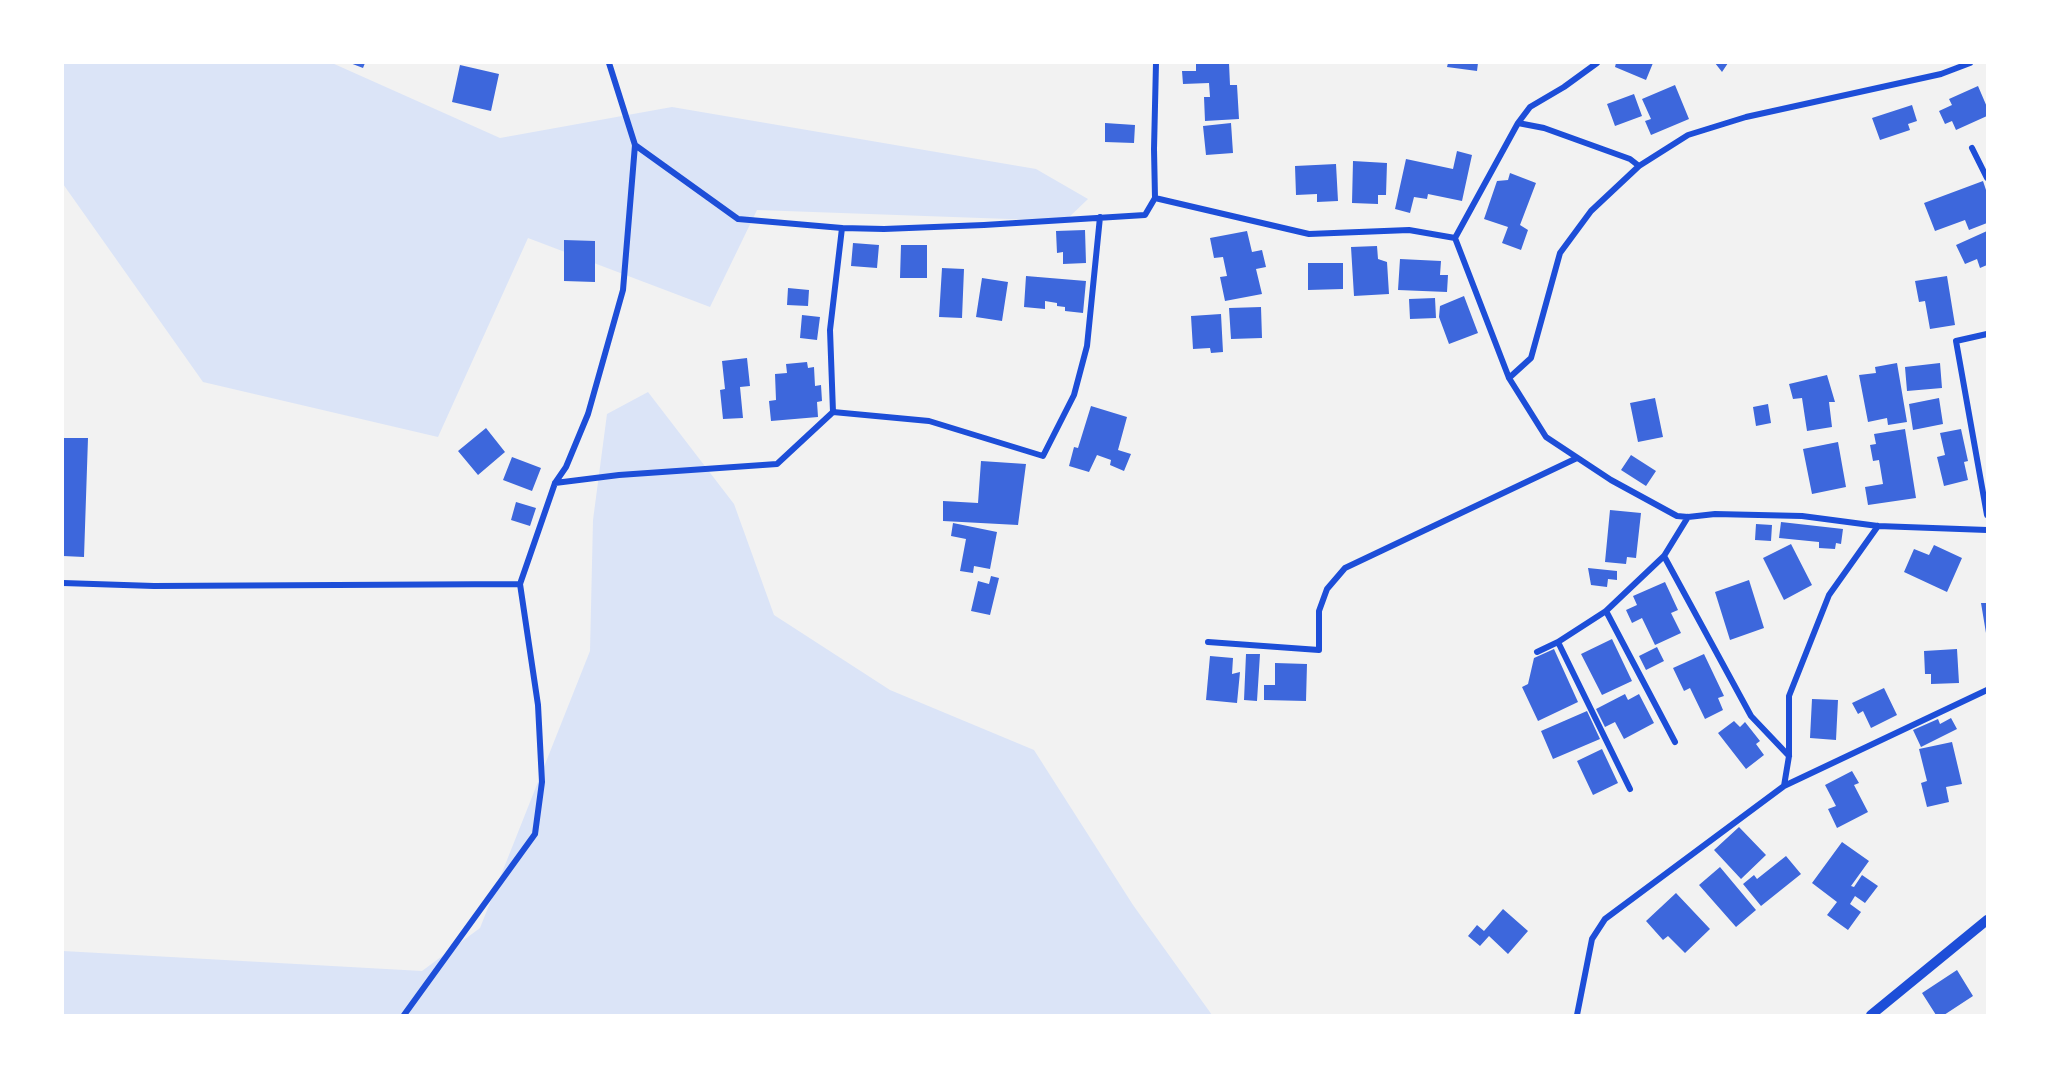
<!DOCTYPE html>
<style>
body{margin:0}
#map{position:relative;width:2050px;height:1078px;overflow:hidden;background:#f2f2f2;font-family:"Alegreya Sans",sans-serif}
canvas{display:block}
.frame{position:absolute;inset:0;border:64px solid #fff;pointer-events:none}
</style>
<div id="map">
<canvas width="2050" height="1078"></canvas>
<div class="frame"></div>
</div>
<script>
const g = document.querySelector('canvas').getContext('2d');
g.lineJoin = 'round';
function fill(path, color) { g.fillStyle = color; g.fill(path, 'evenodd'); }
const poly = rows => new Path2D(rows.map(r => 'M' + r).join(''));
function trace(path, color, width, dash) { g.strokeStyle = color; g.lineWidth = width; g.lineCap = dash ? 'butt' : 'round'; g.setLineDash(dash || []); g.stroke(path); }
fill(poly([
 [63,63,332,63,500,138,672,107,1036,169,1088,199,1065,221,757,210,710,307,528,238,438,437,203,382,63,184],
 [648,392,734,504,774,615,890,690,1034,750,1133,905,1212,1015,63,1015,63,951,422,971,480,928,590,651,593,520,607,414]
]), '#dbe4f7');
fill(poly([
 [350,63,365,63,363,68],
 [1196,63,1229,63,1230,85,1237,85,1239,119,1205,121,1204,97,1210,97,1209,83,1183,84,1182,71,1196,71],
 [1448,63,1478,63,1477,71,1447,67],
 [1616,63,1653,63,1646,80,1615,67],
 [1715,63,1728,63,1722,72],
 [460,65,499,74,491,111,452,102],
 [1675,85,1689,119,1651,135,1645,121,1651,119,1642,99],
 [1978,86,1987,107,1987,116,1956,130,1952,121,1945,124,1939,111,1952,105,1949,99],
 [1634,94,1642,116,1615,126,1607,104],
 [1912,105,1917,121,1908,124,1910,130,1880,140,1872,118],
 [1105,123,1135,125,1134,143,1105,142],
 [1231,123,1233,153,1206,155,1203,126],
 [1457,151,1472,155,1462,201,1428,194,1427,199,1414,197,1410,213,1395,209,1406,159,1453,169],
 [1353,161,1387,163,1386,195,1378,195,1378,204,1352,203],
 [1336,164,1338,201,1317,202,1317,194,1296,195,1295,166],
 [1510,173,1536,183,1520,225,1528,230,1521,250,1502,243,1508,227,1484,219,1497,181,1508,180],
 [1983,181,1987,193,1987,223,1969,230,1965,220,1935,231,1924,203],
 [1085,230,1086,263,1063,264,1063,252,1057,253,1056,231],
 [1247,231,1252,252,1262,250,1266,267,1256,269,1262,294,1225,301,1220,277,1227,276,1223,257,1214,258,1210,238],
 [1987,231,1987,265,1980,268,1977,259,1965,264,1956,245],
 [564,240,595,241,595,282,564,281],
 [853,243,879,245,877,268,851,266],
 [901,245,927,245,927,278,900,278],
 [1377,246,1378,259,1387,262,1389,294,1354,296,1351,247],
 [1400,259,1441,261,1440,275,1448,275,1447,292,1398,290],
 [1308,263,1343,263,1343,289,1308,290],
 [942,268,964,269,962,318,939,317],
 [1026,276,1086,281,1083,313,1065,311,1065,307,1057,306,1057,303,1045,301,1045,309,1024,307],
 [1947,276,1955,325,1930,329,1925,301,1919,302,1915,281],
 [982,278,1008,282,1002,321,976,317],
 [788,288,809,290,808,306,787,305],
 [1464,296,1478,333,1449,344,1439,317,1440,306],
 [1435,298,1436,318,1410,319,1409,299],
 [1261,307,1262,338,1231,339,1229,308],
 [1221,314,1223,352,1211,353,1210,348,1193,349,1191,316],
 [802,315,820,317,817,340,800,338],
 [747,358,750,386,740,387,743,418,723,419,720,390,725,389,722,361],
 [807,362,808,368,814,367,815,386,821,385,822,401,817,402,818,417,771,421,769,401,776,400,775,374,787,373,786,364],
 [1897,363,1907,422,1888,425,1887,418,1868,422,1859,375,1876,373,1875,367],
 [1940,363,1942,388,1907,391,1905,367],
 [1827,375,1835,402,1829,402,1832,427,1807,431,1802,398,1793,399,1789,384],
 [1655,398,1663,437,1638,442,1630,403],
 [1939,398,1943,424,1913,430,1909,404],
 [1768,404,1771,423,1756,426,1753,407],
 [1091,406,1127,417,1118,450,1131,454,1124,471,1110,465,1111,460,1097,455,1089,472,1069,466,1074,447,1078,448],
 [486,428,505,452,478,475,458,451],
 [1905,429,1916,498,1868,505,1865,487,1883,484,1879,460,1873,461,1870,445,1876,444,1874,434],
 [1961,429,1968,461,1964,462,1968,480,1944,486,1937,457,1945,455,1940,433],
 [63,438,88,438,84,557,63,556],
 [1838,442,1846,487,1812,494,1803,449],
 [1631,455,1656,471,1646,486,1621,470],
 [512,457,541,468,532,491,503,480],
 [981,461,1026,464,1018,525,943,521,943,501,978,503],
 [516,502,536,508,530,526,511,520],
 [1610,510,1641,513,1636,558,1627,557,1626,564,1605,562],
 [1781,522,1843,529,1841,544,1836,543,1835,549,1819,548,1819,542,1779,538],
 [953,523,997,532,990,569,974,566,973,573,960,571,966,539,951,536],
 [1756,524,1772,525,1771,541,1755,540],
 [1791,544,1812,585,1784,600,1763,558],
 [1934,545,1962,558,1947,592,1904,572,1914,549,1929,555],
 [1588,568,1617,571,1617,580,1608,579,1607,587,1591,585],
 [991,576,999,578,990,615,971,611,978,581,989,584],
 [1749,580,1764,628,1730,640,1715,592],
 [1665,582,1678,610,1671,613,1681,633,1655,645,1642,618,1632,623,1626,610,1637,605,1633,596],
 [1981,603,1987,603,1987,633,1986,633],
 [1612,639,1632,681,1602,695,1581,654],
 [1657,647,1664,661,1646,670,1639,656],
 [1554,649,1578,702,1538,721,1522,687,1528,684,1534,658],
 [1957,649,1959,683,1931,684,1931,674,1925,674,1924,651],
 [1246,654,1260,654,1257,701,1244,700],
 [1704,654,1724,696,1718,698,1723,710,1705,719,1690,688,1684,691,1673,668],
 [1210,656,1233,658,1232,674,1240,672,1237,703,1206,700],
 [1275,663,1307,664,1306,701,1264,700,1264,685,1275,685],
 [1884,688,1897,715,1871,728,1863,711,1858,714,1852,703],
 [1625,694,1628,700,1639,694,1654,723,1624,739,1615,722,1605,727,1596,709],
 [1812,699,1838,700,1836,740,1810,738],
 [1587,711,1600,739,1553,759,1541,731],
 [1951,718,1957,729,1921,747,1913,730,1938,719,1940,724],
 [1734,721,1740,727,1745,722,1760,741,1756,744,1764,755,1746,769,1718,733],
 [1952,742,1962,784,1946,787,1949,802,1927,807,1921,783,1927,781,1919,749],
 [1602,749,1618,783,1593,795,1577,761],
 [1852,771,1859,783,1854,785,1868,812,1837,828,1828,809,1836,806,1825,785],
 [1739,827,1766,855,1741,879,1714,850],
 [1842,842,1869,861,1851,886,1854,887,1862,875,1878,886,1865,903,1855,896,1850,904,1861,912,1848,930,1827,915,1837,902,1812,883],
 [1786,856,1801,874,1761,906,1743,884,1754,875,1757,879],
 [1720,867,1756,910,1736,927,1699,885],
 [1676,893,1710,929,1685,953,1668,936,1663,940,1646,921],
 [1503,909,1528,931,1508,954,1489,936,1480,946,1468,936,1477,925,1484,931],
 [1957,970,1973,996,1944,1015,1936,1015,1922,993]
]), '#3d67dc');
trace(poly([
 [1518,123,1530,107,1564,87,1597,63],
 [635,145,738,219,842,228],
 [1972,148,1987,178],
 [1155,198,1309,234,1409,230,1455,238,1509,378,1546,437,1611,480,1677,516,1688,517,1715,514,1802,516,1878,526,1987,530],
 [1455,238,1518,123,1544,128,1630,159,1639,166],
 [1987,334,1956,341,1987,515],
 [1509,378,1531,358,1560,253,1591,211,1639,166,1688,135,1746,117,1941,74,1970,63],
 [833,412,929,421,1043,456,1074,395,1087,346,1100,217],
 [555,483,619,475,777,464,833,412,830,330,842,228,884,229,984,225,1145,215,1155,198,1154,149,1156,63],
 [1664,556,1751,716,1789,756],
 [63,583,154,586,520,584,555,483,566,467,588,414,623,290,635,145,609,63],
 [1606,611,1675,742],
 [1208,642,1319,650,1319,611,1327,589,1345,568,1577,458],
 [1558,642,1630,789],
 [1537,652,1558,642,1606,611,1664,556,1688,517],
 [1784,786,1987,690],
 [404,1015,535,834,542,782,538,705,520,584],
 [1577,1015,1592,939,1605,919,1784,786,1789,756,1789,696,1829,595,1878,526]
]), '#1d4ed8', 6);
trace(poly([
 [1871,1015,1987,920]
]), '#1d4ed8', 10);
</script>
